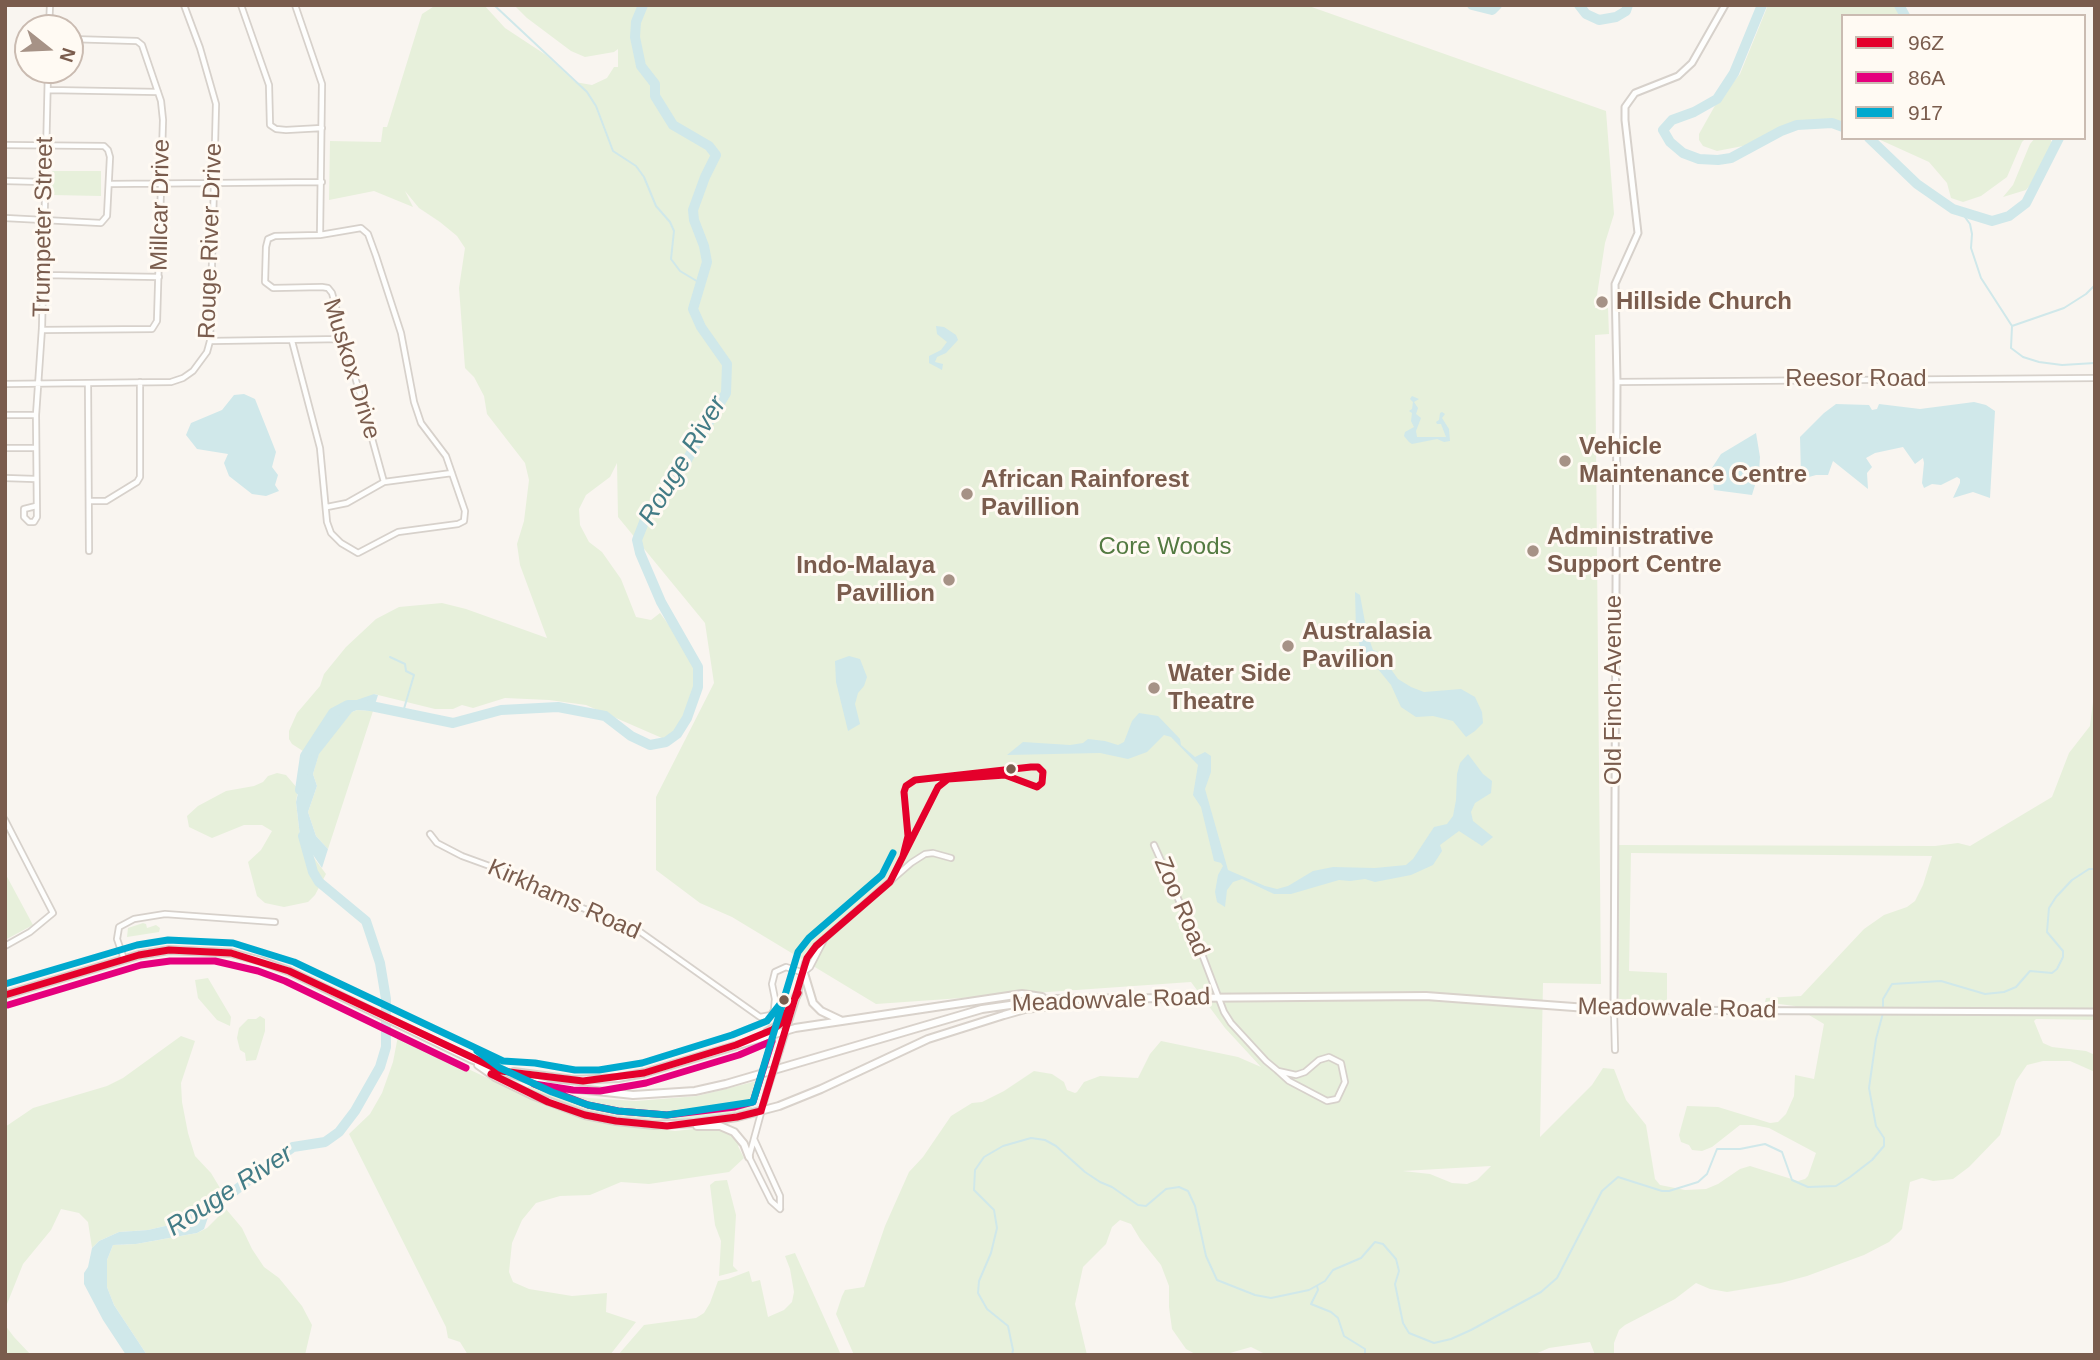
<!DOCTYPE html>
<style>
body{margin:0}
#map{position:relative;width:2100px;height:1360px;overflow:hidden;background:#f9f5f0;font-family:Arial,sans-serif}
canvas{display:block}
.frame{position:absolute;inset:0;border:7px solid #7a5c4d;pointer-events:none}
.legend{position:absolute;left:1841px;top:14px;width:245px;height:126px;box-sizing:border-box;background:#fffaf3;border:2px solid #cabbb1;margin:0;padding:9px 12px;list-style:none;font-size:21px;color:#7a5c4d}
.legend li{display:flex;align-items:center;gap:14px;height:35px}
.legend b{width:35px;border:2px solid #cabbb1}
.north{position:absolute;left:14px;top:14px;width:70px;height:70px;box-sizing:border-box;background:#fffaf3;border:2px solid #cabbb1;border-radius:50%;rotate:108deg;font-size:19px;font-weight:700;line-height:28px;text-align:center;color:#7a5c4d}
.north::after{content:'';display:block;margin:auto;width:24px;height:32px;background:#a69286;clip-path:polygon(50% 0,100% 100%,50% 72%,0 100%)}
</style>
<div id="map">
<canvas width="2100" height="1360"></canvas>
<div class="frame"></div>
<ul class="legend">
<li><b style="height:9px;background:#e4002b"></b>96Z</li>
<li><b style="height:9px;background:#e5007d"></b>86A</li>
<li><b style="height:9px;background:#00a9ce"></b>917</li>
</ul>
<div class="north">N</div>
</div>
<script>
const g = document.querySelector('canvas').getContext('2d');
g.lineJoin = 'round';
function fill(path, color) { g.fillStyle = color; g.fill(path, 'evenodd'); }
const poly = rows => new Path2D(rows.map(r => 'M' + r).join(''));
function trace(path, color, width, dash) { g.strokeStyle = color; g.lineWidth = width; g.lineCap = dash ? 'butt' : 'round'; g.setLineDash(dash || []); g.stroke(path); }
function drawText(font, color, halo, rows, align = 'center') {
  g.font = font + ' Arial,sans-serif'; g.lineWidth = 6; g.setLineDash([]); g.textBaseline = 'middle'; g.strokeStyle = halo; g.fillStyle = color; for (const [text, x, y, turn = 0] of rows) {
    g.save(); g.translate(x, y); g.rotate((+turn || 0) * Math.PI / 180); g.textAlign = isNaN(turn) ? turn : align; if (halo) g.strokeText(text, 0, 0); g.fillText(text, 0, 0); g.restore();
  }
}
fill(poly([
 [436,5,484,5,505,28,546,55,575,82,592,85,607,78,614,67,618,67,618,49,614,52,585,57,571,51,527,18,514,5,1306,5,1606,111,1614,214,1605,243,1595,308,1608,308,1609,334,1595,335,1601,984,1543,983,1540,1137,1592,1085,1603,1068,1614,1069,1626,1100,1646,1125,1655,1179,1660,1185,1685,1190,1706,1189,1718,1184,1740,1169,1750,1166,1798,1181,1805,1179,1808,1176,1816,1153,1769,1128,1754,1125,1740,1125,1712,1147,1702,1151,1692,1150,1689,1145,1681,1142,1679,1135,1687,1106,1718,1107,1770,1123,1778,1122,1786,1114,1794,1096,1795,1075,1814,1079,1824,1024,1794,1006,1765,1002,1766,998,1801,996,1864,929,1884,915,1907,907,1915,901,1923,885,1932,856,1631,853,1629,971,1667,973,1667,1001,1619,999,1618,845,1935,846,1958,843,1970,846,2052,797,2069,753,2090,726,2095,686,2095,1020,2036,1019,2034,1021,2043,1043,2052,1047,2086,1051,2095,1055,2095,1072,2070,1061,2043,1061,2027,1065,2016,1081,2000,1135,1969,1167,1953,1179,1933,1181,1922,1178,1910,1182,1902,1229,1889,1242,1864,1255,1807,1276,1781,1283,1727,1292,1710,1289,1696,1283,1675,1299,1625,1325,1619,1330,1614,1343,1614,1355,1595,1355,1590,1342,1549,1348,1533,1355,1267,1355,1251,1347,1223,1355,1197,1355,1186,1349,1172,1329,1169,1307,1169,1286,1161,1265,1140,1239,1131,1224,1120,1220,1112,1227,1106,1244,1083,1267,1075,1304,1087,1355,854,1355,836,1314,842,1296,845,1290,864,1287,885,1226,909,1172,923,1157,951,1116,972,1103,982,1102,1004,1091,1034,1071,1052,1074,1064,1082,1067,1090,1075,1093,1077,1092,1084,1082,1100,1076,1138,1078,1150,1054,1161,1041,1238,1057,1261,1067,1225,1028,1191,982,876,1004,732,917,700,903,656,870,656,797,714,683,705,623,618,517,617,463,610,477,586,495,579,509,580,525,589,542,602,552,621,579,636,617,651,620,660,613,697,663,698,686,680,734,676,737,662,738,586,705,549,700,505,698,473,708,462,705,453,709,435,709,374,694,308,748,306,753,292,744,289,739,289,731,297,713,320,686,324,674,346,647,376,619,399,607,442,603,466,609,547,638,520,565,517,544,524,521,529,480,525,463,487,414,484,396,474,377,465,368,459,288,465,248,457,236,440,222,419,208,405,191,413,207,374,191,329,200,330,141,381,142,383,127,387,127,422,14],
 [1491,1166,1477,1180,1467,1184,1452,1183,1430,1174,1403,1171],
 [1768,5,1901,5,1903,16,1843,16,1843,125,1830,120,1802,123,1743,146,1717,151,1703,146,1699,140,1699,134,1717,102,1740,74],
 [1876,138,2026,138,2022,142,2007,177,1981,196,1963,202,1951,198,1947,183,1929,162],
 [2035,138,2050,138,2052,143,2038,176,2026,190,2003,197,2013,185,2030,144],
 [52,171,101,171,101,196,52,195],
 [357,710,373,711,328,849,316,836,308,812,317,786,313,774,319,753,337,729,352,712],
 [277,773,286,775,298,789,296,802,300,836,305,846,326,874,315,895,308,902,284,907,265,903,257,896,248,862,261,850,272,831,262,825,244,825,212,838,189,827,187,816,198,806,226,791,254,786,263,782,268,776],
 [5,873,33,925,5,940],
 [143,923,146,924,147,928,156,925,160,928,159,932,127,937,128,928],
 [208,978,231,1017,230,1026,217,1020,198,998,195,980],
 [260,1016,265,1019,265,1031,256,1060,246,1061,245,1053,240,1050,237,1038,239,1028,248,1019,256,1019],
 [181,1036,195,1041,181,1083,182,1102,188,1133,195,1156,211,1173,220,1188,221,1195,195,1219,148,1230,119,1232,99,1241,92,1248,88,1222,79,1213,61,1209,51,1230,23,1264,5,1309,5,1127,33,1108,107,1086,123,1078],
 [398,1036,515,1091,569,1113,588,1119,649,1128,675,1131,713,1127,727,1131,740,1144,738,1146,744,1158,729,1172,649,1184,621,1182,590,1195,560,1196,536,1203,522,1220,512,1243,509,1272,513,1282,529,1289,572,1296,607,1293,606,1312,636,1322,610,1355,468,1355,460,1342,448,1338,446,1327,349,1134,370,1114,382,1093,393,1062],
 [761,1080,751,1111,714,1117,672,1120,634,1119,598,1114,563,1104,527,1089,528,1086,588,1098,636,1101,697,1096],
 [727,1180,736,1215,733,1266,738,1271,719,1276,721,1241,715,1225,710,1185,715,1181],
 [226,1209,242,1228,252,1249,264,1267,279,1278,302,1306,312,1325,305,1355,147,1355,114,1305,107,1287,107,1260,113,1245,136,1244,197,1233,207,1228],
 [795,1253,841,1355,618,1355,644,1325,696,1318,704,1313,710,1303,718,1281,728,1279,749,1271,752,1282,760,1280,768,1317,784,1310,792,1302,794,1292,790,1269,785,1256],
 [5,1325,14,1337,31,1355,5,1355]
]), '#e7f0db');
fill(poly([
 [936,326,944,327,956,335,958,340,946,353,937,357,935,362,943,364,942,370,929,363,929,356,941,350,947,342,937,334],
 [244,394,255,399,276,452,272,467,278,475,275,485,279,491,266,496,252,494,229,476,224,463,228,454,197,449,186,435,191,423,222,410,234,395],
 [1412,396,1419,399,1414,402,1418,408,1416,414,1421,418,1416,431,1417,437,1446,437,1441,424,1437,424,1436,422,1439,420,1440,413,1442,412,1445,414,1442,418,1449,429,1450,441,1444,442,1437,439,1412,444,1409,442,1404,436,1405,432,1414,427,1411,421,1412,413,1409,411,1412,409,1413,402,1410,399],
 [1974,402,1986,405,1995,411,1990,498,1973,492,1953,498,1960,483,1960,479,1957,477,1941,485,1932,484,1924,488,1922,483,1924,463,1923,458,1915,464,1903,447,1875,453,1866,458,1872,467,1867,473,1868,489,1833,461,1828,475,1816,475,1809,477,1801,475,1800,437,1824,413,1836,404,1869,405,1872,410,1877,409,1879,404,1920,409],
 [1756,433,1760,457,1759,472,1752,495,1714,490,1713,480,1695,481,1710,471,1721,454],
 [1355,592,1360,595,1367,633,1373,650,1385,655,1385,661,1398,679,1411,687,1424,692,1461,689,1475,697,1482,712,1483,723,1475,731,1466,737,1453,721,1433,716,1416,717,1401,707,1391,685,1360,647,1356,630],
 [849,656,860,659,867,677,864,686,858,693,855,704,860,724,848,731,836,682,835,661],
 [374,694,378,695,373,711,357,710,352,712,319,754,313,774,317,786,308,812,316,836,328,849,322,868,300,836,296,802,308,748,317,734,348,703],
 [1139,713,1158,716,1180,739,1181,745,1195,757,1205,752,1211,756,1211,772,1205,789,1228,870,1265,886,1277,889,1288,886,1313,871,1333,867,1375,868,1406,865,1413,859,1434,827,1447,824,1453,816,1456,800,1457,774,1460,763,1468,754,1483,774,1492,781,1491,793,1475,803,1471,812,1473,821,1493,837,1482,846,1459,831,1440,845,1442,851,1433,865,1411,875,1375,882,1365,879,1350,881,1339,880,1291,894,1274,894,1242,879,1233,882,1227,890,1225,907,1217,902,1215,892,1218,875,1223,866,1221,863,1214,861,1201,807,1193,795,1198,765,1171,737,1164,735,1147,752,1128,759,1100,753,1007,755,1023,742,1070,745,1083,743,1088,739,1105,741,1118,745,1124,742,1132,721],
 [213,1203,204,1229,197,1233,136,1244,113,1245,107,1260,107,1287,114,1305,147,1355,126,1355,103,1320,84,1284,84,1273,88,1267,92,1248,99,1241,119,1232,148,1230,195,1219]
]), '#d0e8ea');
trace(poly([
 [494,5,587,92,596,106,613,151,636,166,644,177,656,206,670,222,674,231,671,259,680,271,700,283],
 [1962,213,1970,224,1972,234,1971,248,1981,278,2012,326,2011,348,2023,357,2039,362,2062,365,2095,363],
 [2012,326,2064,308,2086,294,2095,285],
 [390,657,405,664,406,671,414,675,403,712],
 [1883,1008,1883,999,1892,984,1941,981,1985,994,2004,992,2016,987,2030,971,2052,973,2057,969,2063,957,2063,951,2047,932,2049,908,2056,897,2072,880,2089,869,2095,869],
 [1317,1286,1318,1290,1311,1304,1331,1312,1338,1318,1344,1336,1365,1349,1365,1355],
 [1012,1355,1013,1350,1008,1326,987,1309,978,1293,979,1281,991,1253,997,1228,994,1210,974,1190,975,1170,984,1157,1003,1146,1031,1138,1045,1140,1056,1146,1085,1172,1100,1182,1112,1187,1138,1205,1146,1206,1166,1189,1179,1187,1188,1191,1195,1206,1206,1256,1217,1280,1255,1295,1271,1298,1309,1290,1325,1281,1333,1270,1361,1258,1375,1242,1383,1244,1396,1259,1399,1271,1395,1284,1403,1323,1409,1333,1434,1343,1451,1339,1471,1330,1541,1292,1557,1278,1602,1191,1618,1177,1662,1191,1669,1191,1698,1182,1707,1174,1717,1149,1740,1149,1765,1144,1782,1152,1792,1180,1808,1187,1836,1186,1850,1177,1872,1160,1884,1146,1884,1138,1876,1126,1869,1088,1876,1039,1883,1013]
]), '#d0e8ea', 2);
trace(poly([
 [1472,5,1492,10,1497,5],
 [1579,5,1586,14,1599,20,1616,17,1626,11,1628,5],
 [1762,5,1734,73,1717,99,1694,112,1672,120,1663,130,1670,142,1683,153,1699,159,1718,160,1731,158,1781,131,1797,125,1832,123,1843,127],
 [1899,5,1905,16],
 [1869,138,1917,184,1953,209,1992,221,2009,216,2026,203,2059,138],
 [300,790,305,756,333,713,348,705,366,705,453,723,501,710,558,707,605,716,631,736,650,745,666,742,677,734,687,718,698,687,698,667,661,602,640,553,637,540,648,512,684,465,726,393,727,364,701,327,693,309,707,262,704,246,694,220,693,210,705,177,716,155,709,146,673,125,655,96,655,84,641,66,635,37,636,22,643,5],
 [177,1227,229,1195,293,1147,325,1142,339,1132,355,1111,380,1067,386,1047,386,999,380,963,366,921,319,882,313,872,303,836]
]), '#d0e8ea', 10);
const minor = poly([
 [241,5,269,85,270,125,276,129,286,130,322,128],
 [295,5,322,84,320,235],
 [49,28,50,5],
 [48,90,158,92],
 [5,145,104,146,108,150,110,157,107,216,101,223,5,218],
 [5,181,44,182],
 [109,184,322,182],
 [44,275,159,277],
 [42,330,152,329,157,321,163,120,161,101,142,45,137,41,70,39],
 [210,341,344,339],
 [292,341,320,448,327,522,331,533,341,543,358,553,398,532,458,524,464,521,465,511,446,456,421,423,414,402,401,333,376,256,368,234,361,228,320,235,275,236,268,239,266,247,265,282,273,288,322,287,328,288,332,293,384,482],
 [1617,382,2095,378],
 [88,383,89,551],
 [5,384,171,382,183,378,193,371,207,352,210,341,216,104,200,48,184,5],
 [5,415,36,415],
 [5,448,36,448],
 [5,478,35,479],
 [89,501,106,501,137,482,140,477,140,382],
 [36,506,24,509,24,517,29,522,34,522,37,517,36,415,42,328,48,70],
 [327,507,347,503,384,482,452,473],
 [5,820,53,913,30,932,5,946],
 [430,834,437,843,462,856,517,876,574,905,632,926,760,1017,771,1015,774,1010,775,999,772,984,775,972,786,967,804,973],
 [1154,845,1197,941,1224,1012,1231,1023,1266,1061,1278,1071,1289,1081,1327,1101,1337,1099,1345,1082,1341,1063,1329,1057,1319,1060,1305,1072,1296,1075,1278,1071],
 [124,959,117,939,119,927,134,919,165,914,275,922],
 [804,972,810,967,825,938],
 [1614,1010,1615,1050],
 [780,1050,798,993,805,963,816,946,911,863,925,854,933,853,951,858],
 [767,1091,749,1157,771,1201,780,1209],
 [754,1139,780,1196,780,1208]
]);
const tertiary = poly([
 [1725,5,1692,63,1678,76,1635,93,1625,107,1625,120,1638,233,1615,284,1617,382,1614,1010,2095,1012]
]);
const secondary = poly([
 [804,973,813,1003,821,1011,840,1020],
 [5,995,139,955,169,950,231,953,261,961,289,971,471,1059,501,1071,551,1086,633,1095,695,1091,726,1084,982,1009,1052,999,1426,996,1614,1010],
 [767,1032,780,1024,798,993],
 [478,1065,495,1077,532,1095,585,1115,616,1121,654,1125,695,1123,737,1117,779,1106,821,1089,928,1039,1004,1015,1025,1009,1059,1005,1069,1000],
 [514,1072,574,1080,618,1078,644,1073,795,1028,1022,994,1042,997],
 [697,1126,720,1126,734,1132,744,1144,749,1157]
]);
trace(minor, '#d7d1cb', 8);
trace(tertiary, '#d7d1cb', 9);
trace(secondary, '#d9d2cb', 10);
trace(minor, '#fefefd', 4.5);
trace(tertiary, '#fefefd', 5);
trace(secondary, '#fefefd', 6);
const minorBridge = poly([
 [767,1091,780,1050]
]);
trace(minorBridge, '#d7d1cb', 8, []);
trace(minorBridge, '#fefefd', 4.5);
trace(poly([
 [5,995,139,955,169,950,231,953,289,971,501,1071,583,1081,644,1073,736,1045,772,1030,780,1024,798,993],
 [491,1074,548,1102,585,1115,616,1121,667,1126,737,1117,761,1111],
 [761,1111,807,958,816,946,890,882,938,787,948,779,1005,775,1037,787,1042,783,1043,772,1038,767,1031,767,915,780,906,786,904,792,908,836,903,856]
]), '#e4002b', 7);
trace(poly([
 [8,1005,141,965,170,961,215,961,258,971,285,981,466,1068],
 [772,1041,753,1102,735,1107,667,1115,618,1111,588,1105,534,1084,573,1090,600,1091,646,1083,739,1055,772,1041]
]), '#e5007d', 7);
trace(poly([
 [5,984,137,945,168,940,233,943,294,962,503,1061,535,1063,575,1070,599,1070,642,1063,732,1035,767,1021,781,1003],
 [477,1051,500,1068,552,1092,588,1105,618,1111,667,1115,753,1102,798,952,809,938,882,875,893,853]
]), '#00a9ce', 7);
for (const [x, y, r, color] of [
 [1602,302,7,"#a69286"],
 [1565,461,7,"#a69286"],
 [967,494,7,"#a69286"],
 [1533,551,7,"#a69286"],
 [949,580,7,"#a69286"],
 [1288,646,7,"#a69286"],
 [1154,688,7,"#a69286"],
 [1011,769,6,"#7a5c4d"],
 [784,1000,6,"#7a5c4d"]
]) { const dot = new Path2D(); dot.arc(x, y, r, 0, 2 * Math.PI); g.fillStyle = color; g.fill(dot); trace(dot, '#fffaf3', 2.5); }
drawText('24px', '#7a5c4d', '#fffaf3', [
 ["Millcar Drive",161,205,-89],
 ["Trumpeter Street",44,227,-89],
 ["Rouge River Drive",211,241,-88],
 ["Muskox Drive",351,369,73],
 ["Reesor Road",1856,379],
 ["Old Finch Avenue",1614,690,-90],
 ["Kirkhams Road",564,900,24],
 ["Zoo Road",1181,907,67],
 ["Meadowvale Road",1111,1001,-2],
 ["Meadowvale Road",1677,1009,1]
]);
drawText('bold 24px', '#7a5c4d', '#fffaf3', [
 ["Hillside Church",1616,302],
 ["Vehicle",1579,447],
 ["Maintenance Centre",1579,475],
 ["African Rainforest",981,480],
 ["Pavillion",981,508],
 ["Administrative",1547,537],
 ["Support Centre",1547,565],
 ["Indo-Malaya",935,566,"right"],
 ["Pavillion",935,594,"right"],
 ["Australasia",1302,632],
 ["Pavilion",1302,660],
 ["Water Side",1168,674],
 ["Theatre",1168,702]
], 'left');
drawText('24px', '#537a41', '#fffaf3', [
 ["Core Woods",1165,547]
]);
drawText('italic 26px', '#437c86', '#fffaf3', [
 ["Rouge River",683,461,-59],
 ["Rouge River",230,1191,-33]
]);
</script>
